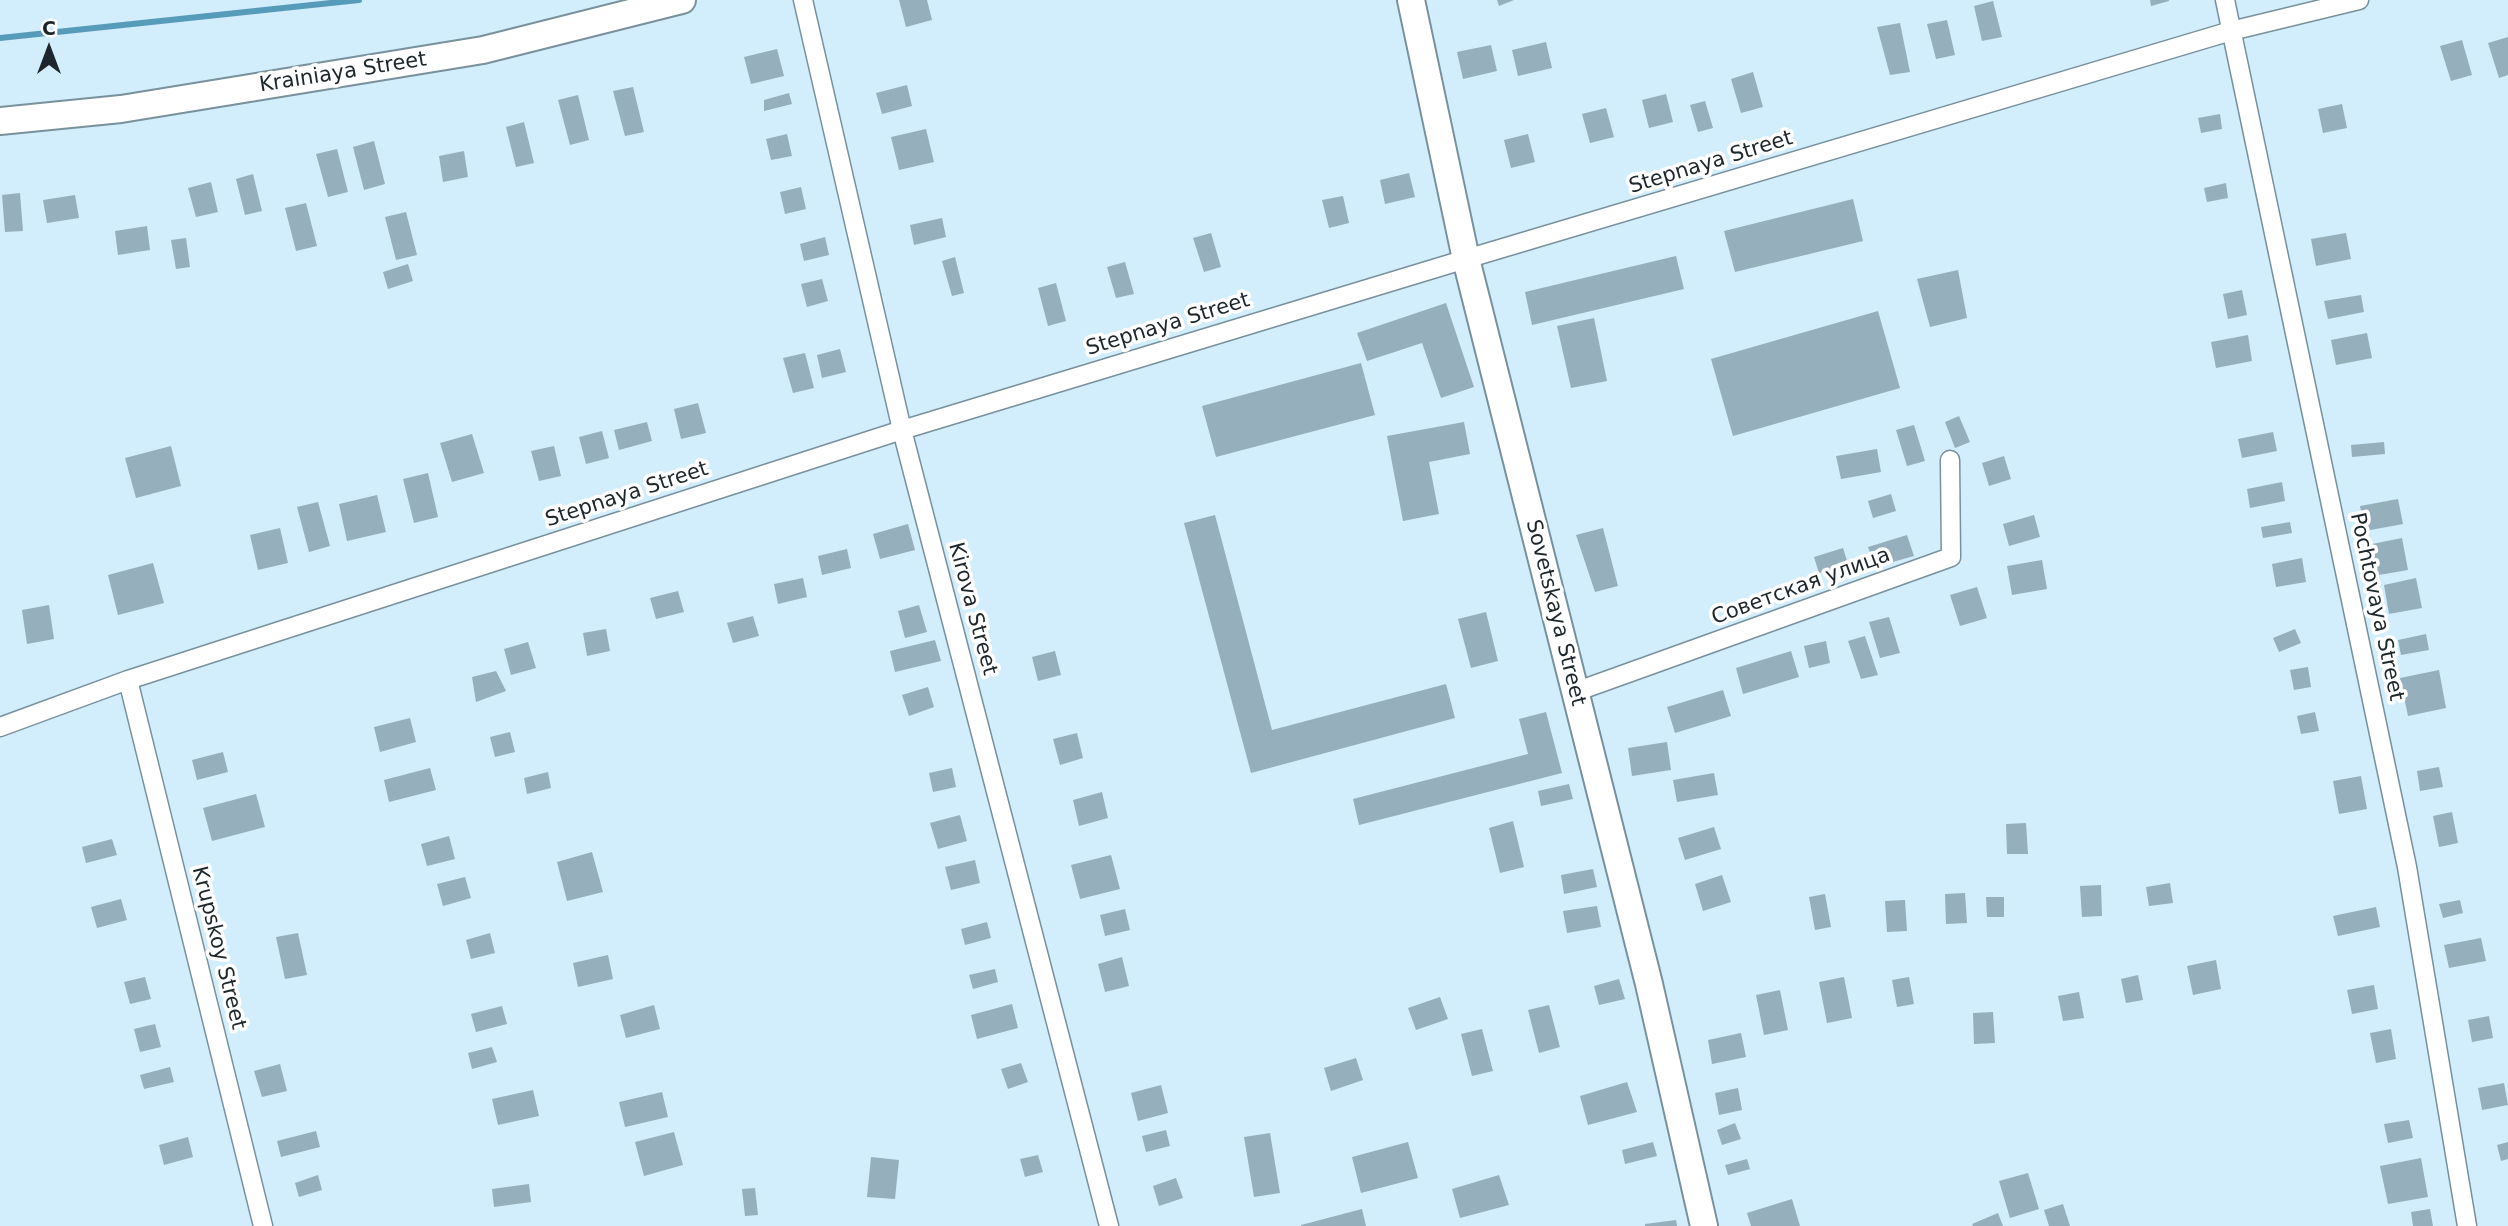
<!DOCTYPE html>
<meta charset="utf-8">
<style>
body{margin:0}
#map{position:relative;width:2508px;height:1226px;overflow:hidden;background:#d2edfb;font-family:"DejaVu Sans",sans-serif}
canvas{display:block}
.north{position:absolute;left:14px;top:14px;width:70px;height:70px;-webkit-text-stroke:5px #fff;paint-order:stroke;rotate:0deg;font-size:19px;font-weight:700;line-height:28px;text-align:center;color:#1c262b}
.north::after{content:'';display:block;margin:auto;width:24px;height:32px;background:#1c262b;clip-path:polygon(50% 0,100% 100%,50% 72%,0 100%)}
</style>
<div id="map">
<canvas width="2508" height="1226"></canvas>
<div class="north">С</div>
</div>
<script>
const g = document.querySelector('canvas').getContext('2d');
g.lineJoin = 'round';
const poly = rows => new Path2D(rows.map(r => 'M' + r).join(''));
function trace(path, color, width, dash) { g.strokeStyle = color; g.lineWidth = width; g.lineCap = dash ? 'butt' : 'round'; g.setLineDash(dash || []); g.stroke(path); }
function fill(path, color) { g.fillStyle = color; g.fill(path, 'evenodd'); }
function drawText(font, color, halo, rows, align = 'center') {
  g.font = font + ' "DejaVu Sans",sans-serif'; g.lineWidth = 7; g.setLineDash([]); g.textBaseline = 'middle'; g.strokeStyle = halo; g.fillStyle = color; for (const [text, x, y, turn = 0] of rows) {
    g.save(); g.translate(x, y); g.rotate((+turn || 0) * Math.PI / 180); g.textAlign = isNaN(turn) ? turn : align; if (halo) g.strokeText(text, 0, 0); g.fillText(text, 0, 0); g.restore();
  }
}
trace(poly([
 [0,38,359,0]
]), '#579bba', 6);
fill(poly([
 [899,0,927,0,932,20,906,27],
 [1497,0,1514,0,1499,6],
 [2150,0,2169,0,2169,1,2151,6],
 [1993,1,2002,37,1982,41,1974,6],
 [1947,20,1955,55,1936,59,1927,24],
 [1900,23,1910,72,1890,75,1877,27],
 [2508,37,2508,75,2499,78,2488,43],
 [2462,40,2472,75,2451,81,2440,46],
 [1546,42,1552,68,1518,76,1512,50],
 [1491,45,1497,71,1463,79,1457,52],
 [777,49,784,76,751,84,744,57],
 [1753,72,1763,107,1741,113,1731,79],
 [907,85,912,106,882,114,876,93],
 [633,87,644,132,625,136,613,91],
 [789,93,792,104,764,111,764,100],
 [1666,94,1673,122,1649,128,1642,100],
 [578,95,589,140,570,145,558,100],
 [1705,101,1713,128,1698,132,1690,105],
 [2342,104,2347,128,2323,133,2318,109],
 [1606,108,1614,137,1590,143,1582,114],
 [2220,114,2222,129,2201,133,2198,118],
 [524,122,534,163,516,167,506,127],
 [926,129,934,162,899,170,891,137],
 [787,134,792,156,771,160,766,139],
 [1528,134,1535,162,1511,168,1504,140],
 [374,141,385,184,364,190,353,147],
 [337,149,348,192,328,197,316,154],
 [464,151,468,177,443,182,439,156],
 [1409,173,1415,197,1385,204,1380,180],
 [253,174,262,211,245,215,236,179],
 [211,182,218,212,196,217,188,188],
 [2226,183,2228,198,2207,202,2204,188],
 [801,187,806,209,785,214,780,192],
 [20,193,23,231,5,232,2,195],
 [75,195,79,218,47,223,43,200],
 [1343,196,1349,223,1329,228,1322,200],
 [1853,199,1863,241,1735,272,1724,231],
 [306,203,317,246,296,251,285,208],
 [406,212,417,255,396,260,385,217],
 [942,218,946,237,914,245,910,225],
 [147,226,150,250,118,255,115,231],
 [1211,233,1221,267,1204,272,1193,238],
 [2346,233,2351,259,2316,266,2311,239],
 [825,237,829,255,804,261,800,244],
 [186,238,190,267,176,269,171,240],
 [1676,256,1684,289,1532,325,1525,292],
 [955,257,964,293,952,296,942,261],
 [1125,262,1134,294,1116,298,1107,267],
 [408,264,413,281,388,289,383,272],
 [1958,270,1967,318,1930,327,1917,279],
 [822,279,828,301,807,307,801,284],
 [1056,283,1066,321,1048,326,1038,288],
 [2242,290,2247,315,2228,319,2223,294],
 [2361,295,2364,312,2328,319,2324,301],
 [1446,303,1474,387,1441,398,1422,343,1367,361,1357,333],
 [1878,311,1900,388,1733,436,1711,359],
 [1594,318,1607,381,1571,388,1557,326],
 [2367,333,2372,358,2336,365,2331,340],
 [2248,335,2252,361,2216,368,2211,342],
 [840,349,846,372,822,378,817,355],
 [805,353,814,388,793,393,783,358],
 [1361,363,1375,415,1216,457,1202,406],
 [698,403,706,433,681,439,674,409],
 [1959,416,1970,442,1955,448,1945,422],
 [647,422,652,441,619,450,614,430],
 [1464,422,1470,454,1429,462,1439,514,1403,521,1387,436],
 [1914,425,1925,461,1907,466,1896,430],
 [602,431,609,458,586,464,579,437],
 [2273,432,2277,451,2242,458,2238,439],
 [472,434,484,473,452,482,440,443],
 [2384,442,2385,454,2352,457,2351,445],
 [171,446,181,486,136,498,125,458],
 [554,446,561,476,539,481,531,451],
 [1877,449,1881,472,1841,479,1836,456],
 [2004,456,2011,479,1989,486,1982,463],
 [428,473,438,517,414,523,403,479],
 [2282,482,2285,501,2250,508,2247,489],
 [1891,494,1896,511,1873,518,1868,501],
 [377,495,386,532,347,541,339,504],
 [2398,499,2403,524,2365,531,2360,506],
 [318,502,330,546,309,552,297,507],
 [1215,515,1272,730,1446,684,1455,718,1251,773,1184,523],
 [2034,515,2040,537,2009,546,2003,524],
 [2290,522,2292,533,2263,538,2261,527],
 [908,524,915,550,880,559,873,534],
 [280,528,288,563,258,570,250,535],
 [1603,528,1618,586,1595,592,1576,535],
 [1907,535,1914,556,1875,567,1868,547],
 [2402,538,2408,570,2373,576,2367,545],
 [1843,548,1848,564,1819,573,1814,557],
 [847,549,851,568,822,575,818,556],
 [2302,558,2306,582,2276,587,2272,564],
 [2042,560,2047,589,2012,595,2007,566],
 [153,563,164,603,118,615,108,575],
 [803,578,807,597,778,604,774,584],
 [2416,578,2422,608,2389,614,2384,585],
 [1977,587,1987,618,1960,626,1950,595],
 [678,591,684,612,656,619,650,598],
 [49,605,54,639,27,644,22,610],
 [919,605,927,632,905,638,898,611],
 [1486,612,1498,661,1471,668,1458,619],
 [753,616,759,636,733,643,727,623],
 [1889,617,1900,653,1880,658,1869,622],
 [606,629,610,651,587,656,583,633],
 [2295,629,2301,643,2279,652,2273,638],
 [2426,634,2429,650,2401,655,2398,640],
 [1865,636,1878,675,1861,679,1848,641],
 [935,640,941,661,895,672,890,651],
 [1826,641,1830,663,1809,668,1804,646],
 [528,642,536,668,511,675,504,649],
 [1055,651,1061,675,1038,681,1032,657],
 [1791,651,1799,677,1743,694,1736,668],
 [2308,667,2311,687,2294,690,2290,670],
 [2439,670,2446,708,2408,716,2400,678],
 [496,671,506,691,476,702,472,677],
 [928,687,934,707,909,716,902,695],
 [1723,690,1731,716,1675,733,1667,707],
 [1546,712,1562,773,1359,825,1353,799,1528,754,1519,719],
 [2315,712,2319,731,2301,734,2297,716],
 [410,718,416,742,380,752,374,727],
 [510,732,515,752,495,757,490,737],
 [1077,733,1083,758,1060,765,1053,739],
 [1667,742,1671,770,1632,776,1628,748],
 [223,752,228,772,197,780,192,760],
 [2439,767,2443,787,2420,791,2417,771],
 [430,768,436,790,389,802,384,780],
 [952,768,956,787,933,792,929,773],
 [548,772,551,788,527,794,524,778],
 [1714,773,1718,795,1677,802,1673,780],
 [2361,776,2367,809,2339,814,2333,781],
 [1569,784,1573,799,1541,806,1538,791],
 [1102,792,1108,818,1079,826,1073,800],
 [256,794,265,827,212,841,203,808],
 [2452,812,2458,843,2439,847,2433,816],
 [960,815,967,841,938,849,930,823],
 [1513,821,1524,867,1500,873,1489,828],
 [2026,823,2028,854,2007,854,2006,824],
 [1714,827,1721,849,1685,860,1678,838],
 [449,836,455,859,427,866,421,844],
 [112,839,117,855,86,863,82,847],
 [592,852,603,892,567,901,557,862],
 [1111,855,1120,889,1080,899,1071,865],
 [975,860,980,883,951,890,945,867],
 [1593,869,1597,887,1564,894,1561,875],
 [1722,875,1731,902,1703,911,1695,884],
 [465,877,471,898,443,906,437,884],
 [2170,883,2173,903,2149,906,2146,887],
 [2101,885,2102,916,2082,917,2080,886],
 [1965,893,1967,923,1946,924,1945,894],
 [1825,894,1831,927,1815,930,1809,897],
 [1986,897,2004,897,2004,917,1987,917],
 [121,899,127,920,97,928,91,907],
 [1905,900,1907,931,1887,932,1885,901],
 [2460,900,2463,913,2443,918,2439,904],
 [1597,906,1601,927,1567,933,1563,911],
 [2376,907,2380,927,2338,936,2333,916],
 [1125,909,1130,930,1105,936,1100,915],
 [987,922,991,938,965,945,961,929],
 [298,933,307,975,285,979,276,937],
 [490,933,495,953,471,959,466,940],
 [2481,938,2486,961,2449,968,2444,945],
 [608,955,613,979,578,987,573,963],
 [1122,957,1129,986,1105,992,1098,964],
 [2216,960,2221,989,2193,995,2187,966],
 [995,969,998,982,973,989,969,975],
 [2138,975,2143,1000,2126,1003,2121,979],
 [145,977,151,999,130,1004,124,982],
 [1844,977,1852,1018,1827,1023,1819,982],
 [1909,977,1914,1004,1897,1007,1892,980],
 [1619,979,1625,999,1599,1005,1594,986],
 [2374,985,2378,1009,2352,1014,2347,990],
 [1780,990,1788,1030,1764,1035,1756,995],
 [2079,992,2084,1018,2063,1021,2058,996],
 [1440,997,1448,1019,1416,1030,1408,1008],
 [1012,1004,1018,1028,977,1039,971,1015],
 [654,1005,660,1029,626,1038,620,1015],
 [1549,1005,1560,1047,1539,1053,1528,1010],
 [502,1006,507,1024,476,1032,471,1014],
 [1993,1012,1995,1043,1974,1044,1973,1013],
 [2489,1016,2493,1038,2472,1042,2468,1020],
 [155,1024,161,1047,140,1052,134,1029],
 [1482,1029,1493,1071,1472,1076,1461,1034],
 [2391,1029,2396,1059,2376,1063,2370,1033],
 [1741,1033,1746,1057,1712,1064,1708,1040],
 [492,1047,497,1062,472,1069,468,1053],
 [1356,1058,1363,1080,1331,1091,1324,1068],
 [1021,1063,1028,1082,1008,1089,1001,1069],
 [280,1064,287,1091,262,1097,254,1071],
 [170,1067,174,1082,144,1089,140,1075],
 [1627,1082,1637,1112,1588,1125,1580,1096],
 [2504,1083,2508,1105,2482,1110,2478,1088],
 [1161,1085,1168,1113,1138,1121,1131,1093],
 [1738,1088,1742,1110,1719,1115,1715,1093],
 [533,1090,539,1116,498,1125,492,1099],
 [662,1092,668,1117,625,1127,619,1102],
 [2409,1120,2413,1138,2388,1143,2384,1124],
 [1735,1123,1741,1139,1722,1145,1717,1130],
 [1166,1130,1170,1146,1146,1152,1142,1136],
 [316,1131,320,1147,281,1157,277,1141],
 [674,1132,683,1165,644,1176,635,1142],
 [1270,1133,1280,1193,1254,1197,1244,1137],
 [188,1137,193,1157,164,1165,159,1145],
 [1408,1142,1418,1178,1361,1193,1352,1157],
 [1653,1142,1657,1156,1625,1164,1622,1150],
 [2508,1142,2508,1159,2501,1161,2497,1145],
 [1038,1155,1043,1172,1025,1177,1020,1159],
 [871,1157,899,1160,895,1199,867,1197],
 [2421,1158,2428,1197,2388,1204,2380,1166],
 [1747,1159,1750,1169,1728,1175,1725,1165],
 [2028,1173,2039,1209,2010,1218,1999,1181],
 [318,1175,322,1190,299,1197,295,1183],
 [1499,1175,1509,1205,1460,1218,1452,1189],
 [1176,1178,1183,1198,1159,1206,1153,1186],
 [529,1184,531,1202,494,1207,492,1189],
 [755,1188,758,1215,745,1216,742,1189],
 [1792,1199,1800,1226,1751,1226,1747,1213],
 [2063,1204,2070,1226,2049,1226,2044,1210],
 [1362,1209,1366,1226,1301,1226,1301,1225],
 [2430,1209,2433,1226,2413,1226,2411,1212],
 [1998,1213,2003,1226,1973,1226,1972,1224],
 [1676,1220,1677,1226,1645,1226,1645,1224]
]), '#96afbc');
const street = poly([
 [803,0,902,430,1109,1226],
 [2225,0,2407,867,2467,1226],
 [128,680,263,1226],
 [1575,692,1951,557,1950,460],
 [0,727,128,680,902,430,1466,259,2231,31,2359,0]
]);
const secondary = poly([
 [1411,0,1466,259,1649,984,1704,1226],
 [0,121,121,109,483,50,682,0]
]);
trace(street, '#78919d', 21);
trace(secondary, '#78919d', 30);
trace(street, '#fff', 18);
trace(secondary, '#fff', 26);
drawText('21px', '#1c262b', '#fff', [
 ["Krainiaya Street",343,73,-9],
 ["Stepnaya Street",1711,163,-17],
 ["Stepnaya Street",1168,325,-17],
 ["Stepnaya Street",627,495,-18],
 ["Советская улица",1801,587,-20],
 ["Pochtovaya Street",2376,607,78],
 ["Kirova Street",972,609,75],
 ["Sovetskaya Street",1555,613,76],
 ["Krupskoy Street",218,948,76]
]);
</script>
